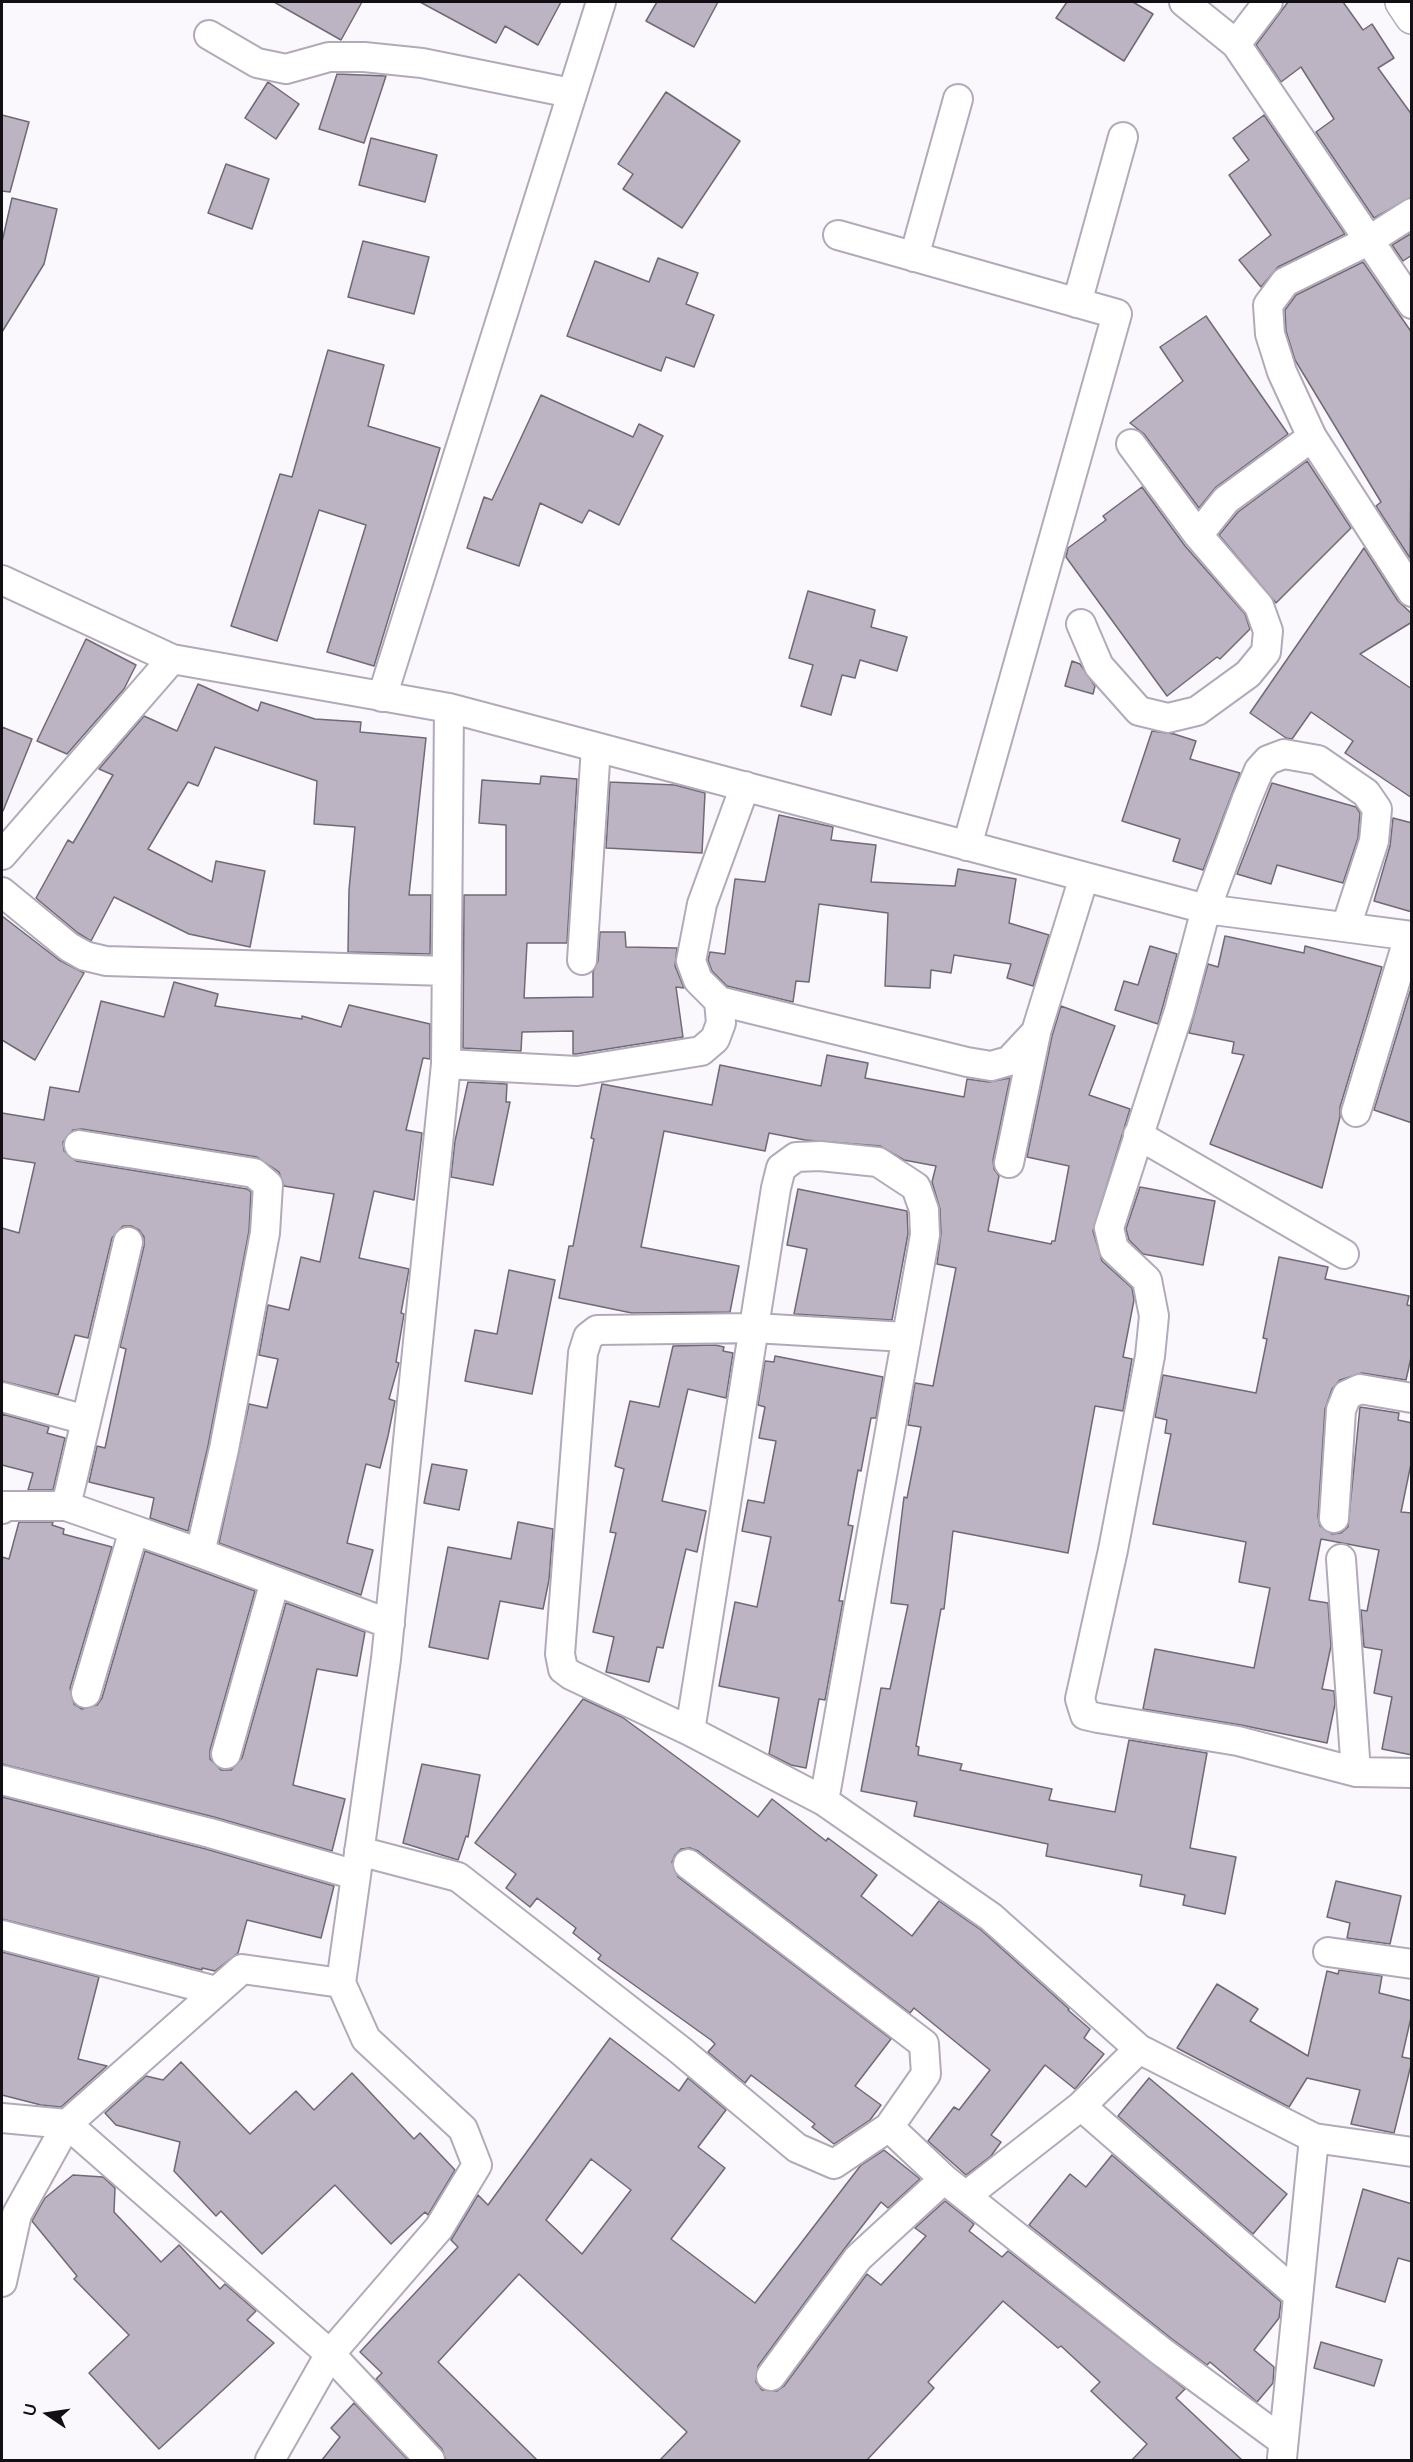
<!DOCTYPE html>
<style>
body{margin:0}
#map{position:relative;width:1413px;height:2462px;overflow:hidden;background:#faf7fd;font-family:"Varela Round",sans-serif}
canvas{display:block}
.frame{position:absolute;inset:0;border:3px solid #120f14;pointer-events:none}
.north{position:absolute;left:18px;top:2384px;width:60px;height:60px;-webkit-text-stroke:4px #faf7fd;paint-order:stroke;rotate:283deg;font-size:16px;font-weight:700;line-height:24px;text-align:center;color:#120f14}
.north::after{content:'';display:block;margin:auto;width:21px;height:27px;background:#120f14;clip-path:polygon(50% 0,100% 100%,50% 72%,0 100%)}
</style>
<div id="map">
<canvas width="1413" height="2462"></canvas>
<div class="frame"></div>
<div class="north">U</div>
</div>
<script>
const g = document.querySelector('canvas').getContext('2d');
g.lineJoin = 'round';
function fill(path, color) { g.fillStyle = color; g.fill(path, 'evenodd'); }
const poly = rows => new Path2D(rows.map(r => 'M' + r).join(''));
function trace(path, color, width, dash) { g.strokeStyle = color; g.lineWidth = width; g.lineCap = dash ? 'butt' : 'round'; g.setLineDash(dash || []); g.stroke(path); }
const building = poly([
 [274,2,362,2,341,40,274,2],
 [420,2,561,2,538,45,505,26,496,43,420,2],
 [657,2,718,2,694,47,646,21,657,2],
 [1067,2,1133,2,1153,14,1124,61,1056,18,1067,2],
 [1288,2,1343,2,1363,30,1372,24,1394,58,1378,68,1412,115,1412,197,1374,218,1316,132,1334,119,1301,67,1281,82,1256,45,1288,2],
 [337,74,386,76,364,143,319,129,337,74],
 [268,82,299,104,276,139,245,118,268,82],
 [666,92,740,141,682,228,623,189,633,174,618,164,666,92],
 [2,115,29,122,10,192,2,191,2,115],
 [1264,115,1345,234,1278,267,1261,287,1239,260,1271,235,1229,175,1249,160,1233,138,1264,115],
 [371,138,437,155,425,202,359,185,371,138],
 [226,164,269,179,252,229,208,213,226,164],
 [12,198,57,209,44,264,2,332,2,242,12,198],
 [1412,233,1412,255,1403,261,1392,245,1412,233],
 [363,241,429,257,414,314,348,297,363,241],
 [658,258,698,273,686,304,714,315,694,367,666,357,661,371,567,336,595,261,649,282,658,258],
 [1363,262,1412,333,1410,558,1376,506,1381,502,1295,360,1286,331,1285,310,1296,295,1363,262],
 [1206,316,1288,434,1216,487,1199,508,1144,434,1130,423,1183,381,1160,347,1206,316],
 [328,350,384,365,368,426,440,448,374,666,327,652,366,525,319,510,277,641,231,626,280,474,292,477,328,350],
 [541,395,633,437,639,424,663,436,619,525,589,510,582,523,540,503,519,566,467,548,484,497,492,500,541,395],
 [1307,461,1351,528,1276,603,1219,535,1238,512,1307,461],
 [1142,487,1185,546,1245,614,1250,629,1220,659,1217,657,1167,696,1066,557,1068,548,1106,520,1103,516,1142,487],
 [1364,548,1398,601,1412,614,1412,622,1360,654,1412,689,1412,798,1345,753,1353,741,1311,712,1292,739,1286,738,1250,713,1364,548],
 [808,591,875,610,871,627,907,637,897,671,860,660,855,678,842,675,831,715,801,706,813,665,789,658,808,591],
 [86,639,136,665,124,689,67,754,37,741,86,639],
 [1072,661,1080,664,1095,686,1093,694,1065,686,1072,661],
 [198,684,258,711,261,702,315,719,361,722,360,732,426,738,409,895,431,895,430,954,348,952,349,890,355,827,314,824,317,781,215,747,198,786,188,782,148,849,212,882,216,861,265,871,250,947,189,934,114,897,91,941,78,933,36,898,68,840,73,843,113,775,99,769,144,716,177,731,198,684],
 [2,727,32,739,3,811,2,811,2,727],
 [1152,731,1174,734,1196,741,1190,759,1240,773,1203,870,1173,861,1180,839,1122,821,1152,731],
 [541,776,577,779,567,943,527,943,524,998,593,997,593,972,598,961,600,932,625,932,626,947,677,948,675,966,684,988,676,987,683,1037,576,1054,573,1054,573,1031,522,1032,521,1051,463,1048,464,895,506,895,506,825,479,823,482,780,540,784,541,776],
 [610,782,675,785,705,793,702,853,606,848,610,782],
 [1272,783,1356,807,1360,813,1358,838,1343,883,1277,865,1271,884,1237,874,1272,783],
 [779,815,833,827,831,840,876,845,871,882,955,886,958,869,1016,879,1009,923,1049,935,1033,986,1007,978,1011,964,954,955,951,973,931,970,930,988,885,986,888,913,819,904,809,982,796,981,793,1002,727,986,712,971,708,960,710,952,725,954,735,879,765,882,779,815],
 [1393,818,1412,823,1412,912,1374,901,1390,846,1393,818],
 [2,916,59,960,84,973,35,1060,2,1040,2,916],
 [1225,936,1304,953,1305,946,1382,967,1340,1107,1340,1117,1322,1188,1210,1144,1244,1055,1232,1053,1234,1042,1189,1033,1208,964,1218,967,1225,936],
 [1150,946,1177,954,1158,1024,1115,1010,1124,981,1138,985,1150,946],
 [174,982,218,994,215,1006,302,1019,302,1016,341,1027,349,1005,430,1024,430,1059,423,1058,406,1130,422,1133,414,1200,374,1191,359,1258,409,1269,401,1313,404,1314,396,1362,399,1363,389,1399,395,1401,388,1436,380,1468,366,1464,347,1543,373,1550,361,1595,219,1543,249,1404,267,1408,278,1359,259,1355,268,1305,289,1310,301,1257,320,1262,334,1194,284,1186,279,1172,257,1157,82,1129,73,1130,63,1142,64,1151,76,1161,247,1189,251,1192,249,1231,208,1446,188,1531,150,1518,154,1498,89,1482,97,1446,105,1448,121,1373,126,1349,120,1347,144,1246,144,1237,139,1230,131,1226,123,1226,112,1238,88,1338,75,1335,58,1395,2,1381,2,1228,19,1233,35,1163,2,1158,2,1113,44,1120,50,1087,79,1092,101,1001,164,1017,174,982],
 [1412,985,1412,1123,1374,1110,1412,985],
 [1061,1006,1115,1026,1089,1095,1130,1109,1093,1231,1102,1261,1132,1288,1134,1300,1123,1357,1132,1359,1123,1411,1095,1406,1068,1553,953,1531,944,1609,941,1609,916,1746,919,1747,918,1755,962,1764,960,1770,1052,1789,1049,1800,1115,1812,1129,1740,1207,1753,1190,1848,1236,1857,1225,1914,1183,1905,1185,1895,1140,1886,1142,1875,1046,1856,1048,1844,914,1816,917,1802,861,1791,881,1688,890,1689,908,1605,891,1603,904,1497,907,1498,921,1427,908,1425,915,1383,933,1386,956,1268,937,1264,941,1234,940,1209,932,1182,936,1166,904,1160,880,1146,805,1140,769,1133,765,1151,664,1131,641,1247,739,1266,730,1312,632,1313,559,1298,569,1246,573,1246,594,1139,591,1138,602,1084,712,1105,720,1065,821,1086,827,1055,868,1063,865,1078,964,1097,967,1079,989,1082,1010,1078,993,1160,994,1169,999,1176,988,1231,1051,1244,1052,1241,1055,1241,1069,1166,1027,1157,1052,1036,1061,1006],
 [468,1082,507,1084,506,1102,510,1102,493,1185,451,1177,455,1141,468,1082],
 [1140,1187,1215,1201,1203,1265,1143,1254,1129,1240,1126,1229,1140,1187],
 [798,1189,907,1211,908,1234,892,1320,794,1314,807,1249,787,1245,798,1189],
 [1279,1257,1328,1267,1325,1279,1409,1296,1407,1305,1412,1306,1412,1353,1406,1380,1362,1373,1340,1380,1332,1389,1325,1409,1318,1517,1320,1526,1332,1534,1341,1533,1348,1527,1360,1407,1399,1413,1398,1420,1412,1423,1412,1459,1401,1512,1412,1513,1412,1755,1382,1749,1392,1697,1374,1693,1382,1650,1364,1647,1361,1610,1367,1611,1379,1550,1321,1539,1309,1600,1328,1603,1331,1646,1322,1689,1334,1691,1335,1704,1327,1743,1241,1725,1143,1709,1155,1649,1254,1668,1270,1588,1239,1582,1246,1542,1153,1524,1171,1434,1165,1433,1167,1420,1155,1417,1163,1375,1256,1393,1267,1339,1263,1338,1279,1257],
 [509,1270,555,1280,532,1394,465,1381,475,1330,497,1334,509,1270],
 [715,1345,724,1347,723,1351,733,1353,726,1398,688,1389,662,1501,706,1511,697,1552,686,1549,663,1648,657,1647,649,1682,606,1672,614,1637,593,1632,616,1533,610,1532,624,1469,615,1466,630,1401,659,1407,673,1346,715,1345],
 [775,1356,883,1377,876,1418,871,1418,861,1471,858,1470,848,1525,853,1526,839,1601,843,1601,825,1700,819,1699,806,1768,791,1765,769,1754,779,1698,719,1686,735,1602,757,1607,771,1537,742,1531,748,1500,764,1503,776,1441,759,1438,765,1407,758,1405,765,1361,774,1362,775,1356],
 [2,1414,49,1427,47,1433,65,1438,53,1490,28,1490,33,1473,2,1465,2,1414],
 [432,1464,467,1470,459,1510,424,1503,432,1464],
 [19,1522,53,1522,52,1525,64,1529,63,1534,112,1547,70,1688,74,1704,82,1709,97,1705,102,1698,145,1551,255,1591,210,1750,210,1759,221,1770,231,1770,242,1758,286,1603,365,1632,357,1676,317,1669,293,1785,345,1799,332,1851,214,1817,2,1764,2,1557,9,1559,19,1522],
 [518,1522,553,1529,549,1580,543,1609,500,1601,488,1659,429,1647,448,1547,511,1559,518,1522],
 [583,1699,622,1717,758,1817,772,1799,826,1841,828,1838,852,1856,877,1875,861,1896,912,1936,939,1901,981,1930,1069,2009,1068,2010,1090,2029,1084,2038,1104,2054,1075,2089,1045,2065,991,2135,1001,2142,991,2156,966,2175,928,2141,954,2107,959,2110,990,2070,914,2008,910,2013,698,1851,690,1848,681,1849,675,1855,672,1862,678,1877,891,2039,855,2086,881,2105,870,2120,834,2144,812,2127,815,2124,751,2075,745,2083,708,2052,715,2044,711,2040,598,1959,601,1955,573,1933,576,1928,537,1898,530,1907,506,1888,516,1874,475,1843,583,1699],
 [422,1764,480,1775,468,1837,466,1836,458,1860,403,1843,422,1764],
 [2,1797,206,1849,334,1886,321,1938,247,1920,238,1953,215,1971,202,1968,202,1970,2,1919,2,1797],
 [1336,1881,1401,1896,1390,1944,1347,1938,1350,1923,1327,1917,1336,1881],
 [2,1952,99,1977,78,2059,107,2066,61,2107,41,2105,2,2095,2,1952],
 [1339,1970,1382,1976,1379,1993,1412,2001,1412,2013,1402,2057,1412,2059,1412,2061,1394,2133,1351,2124,1360,2090,1307,2078,1289,2107,1177,2048,1217,1984,1258,2009,1250,2021,1308,2056,1327,1971,1338,1974,1339,1970],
 [610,2038,679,2091,688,2078,726,2110,698,2147,725,2168,671,2239,755,2303,861,2165,884,2150,920,2179,888,2208,881,2202,845,2248,758,2366,756,2382,762,2390,777,2391,784,2386,867,2274,881,2285,926,2236,915,2228,945,2201,974,2224,969,2231,1002,2257,1008,2251,1185,2389,1176,2398,1242,2460,1132,2460,1147,2444,1091,2391,1100,2382,1061,2346,1058,2348,1003,2301,928,2382,934,2388,867,2460,660,2460,687,2432,519,2274,438,2362,537,2460,446,2460,442,2449,376,2379,382,2373,360,2352,458,2247,451,2240,478,2195,488,2205,610,2038],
 [591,2159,631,2190,582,2254,546,2220,591,2159],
 [181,2062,250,2134,296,2091,314,2110,352,2073,414,2139,420,2133,455,2170,428,2215,425,2212,391,2244,335,2185,262,2254,221,2211,216,2216,174,2171,180,2142,116,2125,105,2113,146,2076,163,2080,181,2062],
 [1149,2078,1287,2194,1253,2234,1118,2116,1149,2078],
 [1112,2155,1281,2302,1279,2318,1254,2350,1274,2367,1273,2383,1257,2402,1210,2362,1207,2365,1172,2339,1029,2225,1070,2174,1086,2187,1112,2155],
 [73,2175,103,2177,115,2188,114,2212,161,2262,179,2245,220,2289,225,2284,256,2311,247,2320,274,2343,159,2449,89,2373,129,2335,74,2279,77,2276,32,2221,45,2198,73,2175],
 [1363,2189,1412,2204,1412,2262,1398,2258,1385,2302,1336,2287,1363,2189],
 [1321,2342,1382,2360,1374,2386,1314,2368,1321,2342],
 [354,2403,408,2460,322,2460,340,2437,331,2428,354,2403]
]);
fill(building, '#bcb4c2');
trace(building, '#706976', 1.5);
const street = poly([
 [1184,2,1236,44,1412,304],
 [209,35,257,63,286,69,329,57,364,57,422,63,571,93],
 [1236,44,1268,2],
 [838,235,1117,314,967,846],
 [914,257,958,99],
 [1077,303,1123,137],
 [1312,437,1412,592],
 [1131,444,1198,535],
 [2,580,172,659,449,708,1206,909,1412,936],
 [1081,624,1099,666,1139,711,1168,718,1197,711,1248,674,1266,652,1268,631,1259,606,1198,535,1226,500,1312,437,1282,372,1270,334,1268,305,1285,282,1368,241,1412,213],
 [382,697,601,2],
 [745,786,702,904,691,961,698,980,719,1001,967,1062,991,1066,1009,1061,1036,1032,1084,877],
 [2,855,172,659],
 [2,892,69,947,85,956,106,961,447,971],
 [1346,927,1374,841,1377,809,1366,793,1318,760,1284,754,1268,760,1259,770,1246,801,1206,909,1179,1011,1109,1228,1114,1249,1147,1280,1154,1316,1150,1356,1113,1550,1080,1699,1085,1715,1098,1718,1238,1741,1356,1772,1412,1773],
 [582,960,596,747],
 [446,1064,577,1071,701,1051,715,1039,721,1023,719,1001],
 [1356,1112,1409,936],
 [1138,1135,1344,1254],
 [79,1145,254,1173,268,1185,265,1233,224,1449,200,1553],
 [1009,1163,1036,1033],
 [905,1337,755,1328,597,1330,588,1337,583,1353,560,1654,563,1669,571,1675,690,1731,824,1801,991,1917,1139,2049,1314,2138,1412,2152],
 [2,1397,86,1420],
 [66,1506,128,1242],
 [2,1509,4,1506,66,1506,200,1553,390,1624],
 [1334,1518,1341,1410,1347,1395,1360,1389,1412,1398],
 [1341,1559,1356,1772],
 [86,1693,134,1530],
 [690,1731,776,1188,781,1168,796,1157,820,1156,878,1162,916,1187,924,1210,925,1235,824,1801],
 [226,1754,275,1581],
 [2,1780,210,1833,356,1875],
 [359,1851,458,1877,680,2050,797,2148,834,2164,889,2127,926,2074,924,2044,688,1864],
 [2,1935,216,1991],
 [1328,1952,1412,1964],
 [1081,2106,1298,2295],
 [2,2118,67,2124,242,1969,341,1983],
 [889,2127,944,2179,1162,2352,1283,2441],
 [967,2195,1081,2106,1139,2049],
 [2,2282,17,2214,67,2124,330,2354,430,2460],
 [771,2376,858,2258,944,2179],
 [1282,2458,1314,2138],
 [270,2460,330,2354,439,2228,477,2165,463,2129,366,2039,341,1983,386,1659,446,1064,449,708]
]);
const secondary = poly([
 [1402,2,1412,17]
]);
trace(street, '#b2aab8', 32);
trace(secondary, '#b2aab8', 36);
trace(street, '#fff', 28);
trace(secondary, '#fff', 33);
</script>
